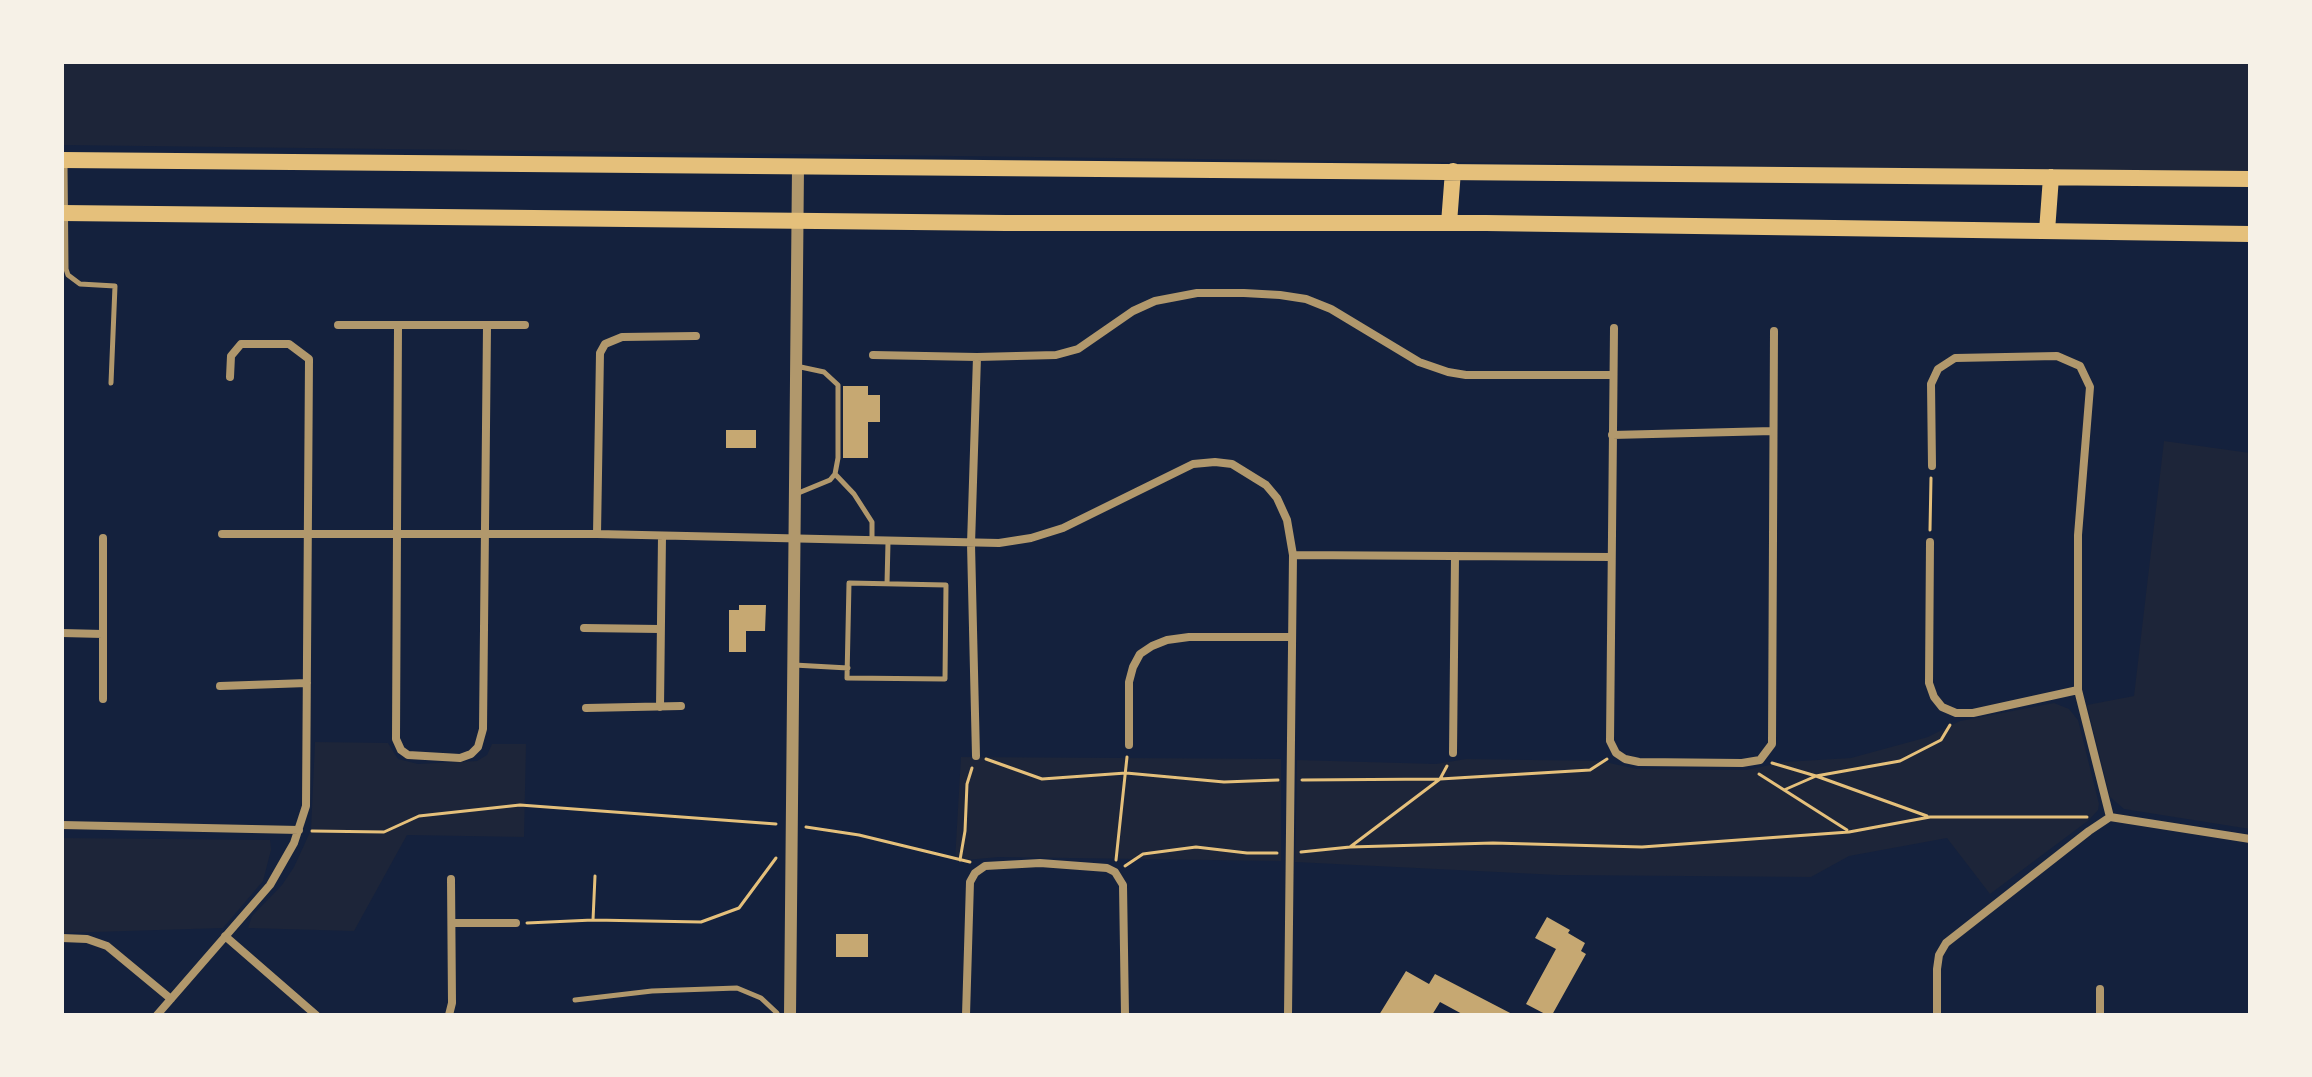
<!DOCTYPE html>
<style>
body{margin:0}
#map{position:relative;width:2312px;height:1077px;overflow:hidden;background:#14213d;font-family:Barlow,sans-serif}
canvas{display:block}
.frame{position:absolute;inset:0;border:64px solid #f6f1e7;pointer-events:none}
</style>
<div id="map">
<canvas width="2312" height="1077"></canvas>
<div class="frame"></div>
</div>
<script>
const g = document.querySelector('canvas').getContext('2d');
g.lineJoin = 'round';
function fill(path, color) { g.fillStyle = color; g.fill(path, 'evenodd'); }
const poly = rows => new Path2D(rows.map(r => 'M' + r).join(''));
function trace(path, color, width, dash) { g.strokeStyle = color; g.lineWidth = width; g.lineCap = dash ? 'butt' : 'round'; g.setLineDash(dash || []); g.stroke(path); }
fill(poly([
 [62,62,2250,62,2250,172,62,145],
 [2164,441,2250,453,2250,829,2124,809,2110,797,2087,705,2134,696],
 [2054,703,2069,709,2078,720,2099,804,2098,810,2089,820,1990,894,1947,838,1849,856,1811,877,1558,875,1295,862,1297,760,1436,764,1466,759,1600,761,1637,769,1746,770,1784,762,1851,758,1928,737,1960,721],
 [315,742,388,743,398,759,418,764,477,761,487,755,492,744,526,744,524,837,407,835,354,931,248,928,252,916,282,885,294,867,311,830],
 [961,757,1281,759,1281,861,999,857,955,861],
 [62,838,270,840,271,850,263,881,223,928,62,933]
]), '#1d2539');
fill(poly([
 [843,386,868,386,868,395,880,395,880,422,868,422,868,458,843,458],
 [726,430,756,430,756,448,726,448],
 [739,605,766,605,765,631,746,631,746,652,729,652,729,610,739,610],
 [1547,917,1570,930,1568,933,1585,943,1581,951,1586,954,1552,1015,1547,1015,1526,1004,1556,949,1535,938],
 [836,934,868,934,868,957,836,957],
 [1406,971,1429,984,1435,974,1514,1015,1464,1015,1440,1002,1432,1015,1379,1015]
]), '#c6a872');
trace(poly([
 [1930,530,1931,478],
 [986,759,1042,779,1126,773,1224,782,1278,780],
 [1772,763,1816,776,1927,816],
 [1759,774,1847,830],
 [1302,780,1440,779,1590,770,1607,759],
 [1784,790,1816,776,1900,761,1941,740,1950,725],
 [806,827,859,835,970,862],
 [312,831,384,832,419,816,520,805,776,824],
 [1350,847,1440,779,1447,766],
 [1301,852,1350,847,1493,843,1642,847,1849,832,1930,817,2087,817],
 [960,860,965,831,967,784,972,768],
 [1116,860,1127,757],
 [1125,866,1143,854,1196,847,1247,853,1277,853],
 [593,920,595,876],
 [527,923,593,920,701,922,739,908,776,858]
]), '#e5c07b', 3);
trace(poly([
 [65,165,66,269,68,275,80,284,115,286,111,383],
 [796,366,824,372,838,385,838,458,835,474,830,480,796,494],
 [835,474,854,494,872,522,872,540],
 [849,583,946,585,945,679,847,678,849,583],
 [887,584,888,542],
 [794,665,848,668],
 [575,1000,652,991,737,988,761,998,777,1013]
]), '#b1986c', 5);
trace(poly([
 [338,325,525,325],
 [398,326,396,739,401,750,408,755,460,758,471,754,478,747,483,729,487,326],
 [1614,328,1610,741,1616,753,1625,759,1639,762,1742,763,1760,760,1772,744,1774,331],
 [873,355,977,357,1056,355,1078,349,1133,311,1155,301,1197,293,1244,293,1280,295,1306,299,1331,309,1419,362,1448,372,1466,375,1613,375],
 [1612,435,1773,431],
 [1932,466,1931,384,1938,369,1955,358,2057,356,2080,366,2090,387,2078,535,2078,690,2110,817],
 [222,534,597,534,999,543,1031,538,1063,528,1193,464,1215,462,1232,464,1266,485,1277,498,1287,520,1293,555,1288,1015],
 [597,534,600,353,605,344,622,337,696,336],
 [1930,542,1929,683,1934,697,1942,707,1956,713,1973,713,2078,690],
 [1293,555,1611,557],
 [584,628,660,629],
 [62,633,103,634],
 [220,686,307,683],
 [103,699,103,538],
 [660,707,662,536],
 [586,708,681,706],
 [1129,745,1129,682,1133,667,1140,654,1152,646,1167,640,1189,637,1291,637],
 [1453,753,1455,557],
 [976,756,971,544,977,357],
 [62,825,299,830],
 [454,923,516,923],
 [225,936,316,1015],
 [62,938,87,939,107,946,171,999],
 [157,1015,270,885,294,843,306,806,309,359,289,344,241,344,231,356,230,377],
 [449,1015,452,1003,451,879],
 [966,1015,970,882,975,873,985,866,1040,863,1107,868,1115,872,1123,885,1125,1015],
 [1937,1015,1937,969,1939,955,1946,943,2089,831,2110,817,2250,839],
 [2100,1015,2100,989]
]), '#b1986c', 8);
trace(poly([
 [790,1015,798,167]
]), '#b1986c', 12);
trace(poly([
 [62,160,2250,179],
 [62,213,1006,223,1486,223,2250,234],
 [1449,223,1453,171],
 [2047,231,2051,177]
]), '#e5c07b', 16);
</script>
